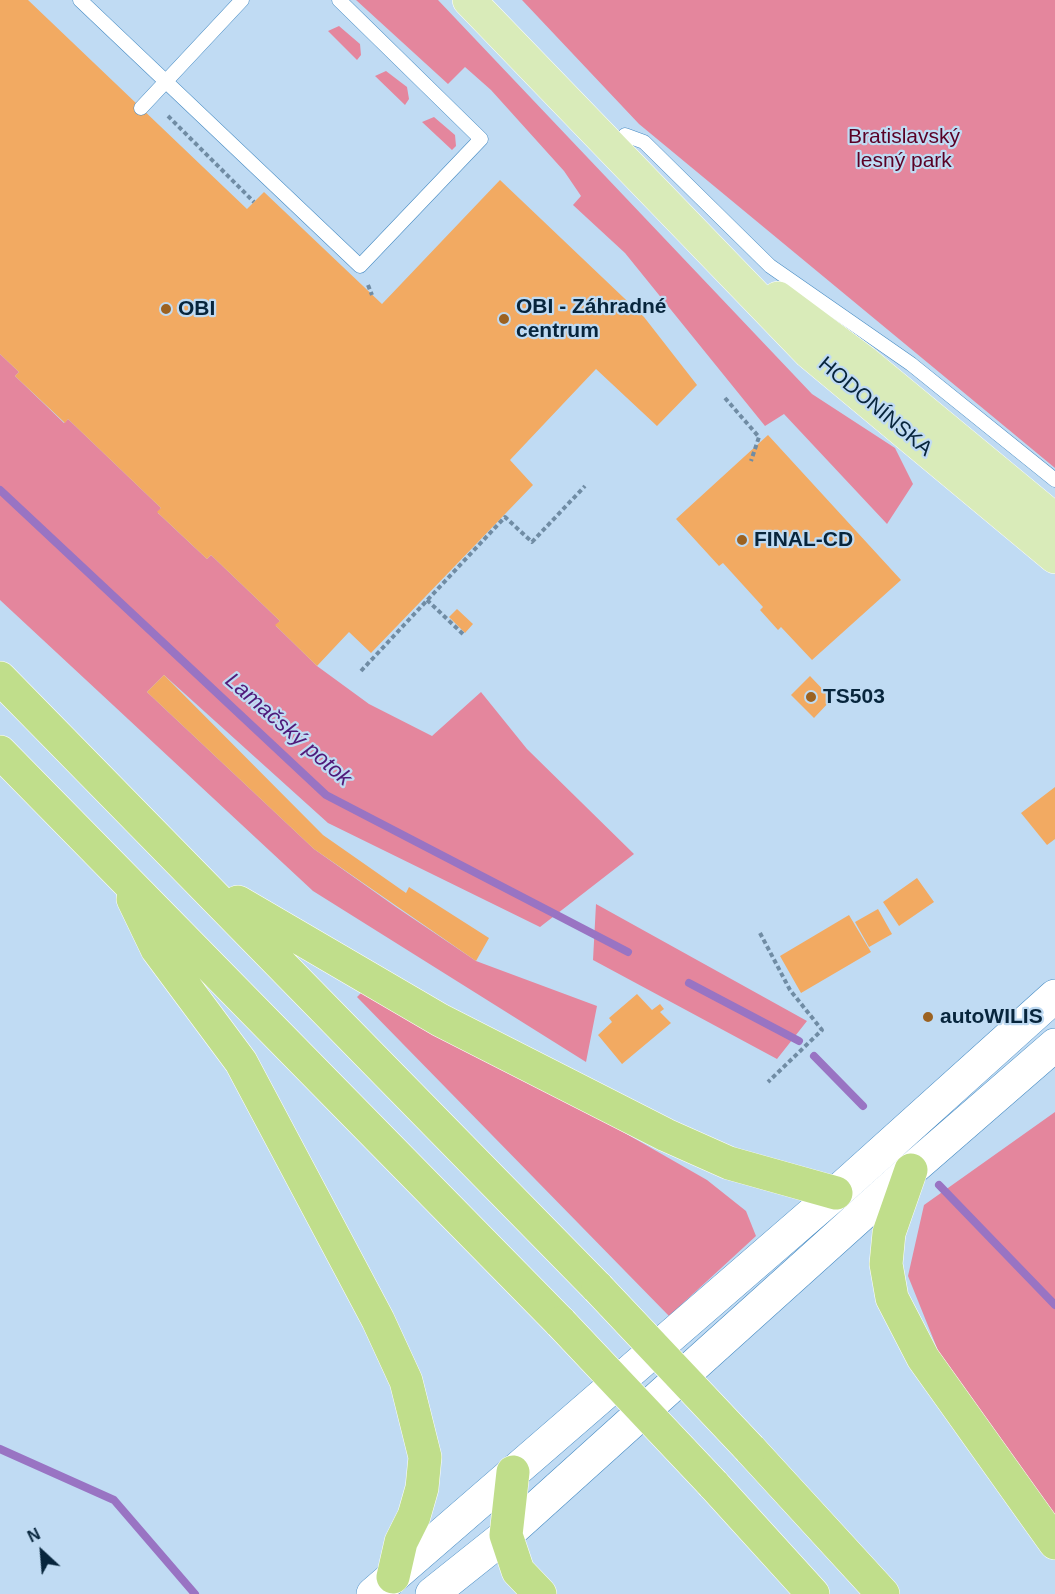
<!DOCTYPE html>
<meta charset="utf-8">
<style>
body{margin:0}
#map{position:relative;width:1055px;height:1594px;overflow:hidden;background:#c0dbf3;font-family:Arial,sans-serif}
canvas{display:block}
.north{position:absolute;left:12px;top:1522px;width:60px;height:60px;-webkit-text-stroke:4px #c0dbf3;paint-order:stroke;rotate:334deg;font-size:16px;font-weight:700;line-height:24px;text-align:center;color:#07253c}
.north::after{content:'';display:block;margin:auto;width:21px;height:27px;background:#07253c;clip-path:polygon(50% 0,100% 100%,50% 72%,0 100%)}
</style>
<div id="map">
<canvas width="1055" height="1594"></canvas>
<div class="north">N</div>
</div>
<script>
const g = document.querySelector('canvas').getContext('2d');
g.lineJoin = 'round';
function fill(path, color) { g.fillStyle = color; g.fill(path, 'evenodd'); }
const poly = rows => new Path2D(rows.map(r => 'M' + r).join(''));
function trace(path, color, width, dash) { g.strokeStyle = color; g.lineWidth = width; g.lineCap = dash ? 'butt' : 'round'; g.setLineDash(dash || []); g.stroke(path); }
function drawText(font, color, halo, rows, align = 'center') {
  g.font = font + ' Arial,sans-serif'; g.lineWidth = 4.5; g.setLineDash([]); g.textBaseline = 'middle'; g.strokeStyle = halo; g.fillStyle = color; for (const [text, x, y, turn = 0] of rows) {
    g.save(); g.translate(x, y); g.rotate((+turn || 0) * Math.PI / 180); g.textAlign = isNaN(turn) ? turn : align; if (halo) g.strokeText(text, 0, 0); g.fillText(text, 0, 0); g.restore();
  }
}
fill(poly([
 [356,0,438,0,812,394,895,448,913,484,887,524,784,414,765,426,625,253,573,205,581,196,564,171,491,90,465,67,448,84],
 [522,0,1055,0,1055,468,639,124],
 [339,26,360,44,361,55,357,60,328,31],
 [386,71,407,87,409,99,405,105,375,76],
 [434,117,455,135,456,146,452,150,422,122],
 [0,354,19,372,15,376,64,423,68,419,161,508,158,513,207,559,211,555,280,621,276,626,317,666,369,704,432,736,481,692,527,749,634,854,540,927,328,823,164,675,147,692,314,849,396,907,476,961,597,1006,586,1062,313,891,0,600],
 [596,904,807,1021,777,1059,593,960],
 [368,986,707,1180,746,1211,756,1236,669,1316,357,997],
 [1055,1112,1055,1516,939,1353,908,1276,924,1205]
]), '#e4869d');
trace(poly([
 [0,490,326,795,628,952],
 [689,983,799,1041],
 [814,1056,863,1106],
 [939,1185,1055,1305],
 [0,1449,114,1500,195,1594]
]), '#9974c3', 8);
fill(poly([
 [0,0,28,0,247,209,264,192,382,304,500,180,644,317,697,385,657,426,596,369,510,460,533,485,371,653,349,632,317,666,275,625,280,621,211,555,207,559,157,512,161,508,68,419,65,423,15,376,19,372,0,354],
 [768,435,901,580,812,660,781,627,778,630,760,610,763,607,723,563,719,566,676,519],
 [457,609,473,624,465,633,449,617],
 [164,675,323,835,406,893,409,887,489,938,476,961,314,849,147,692],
 [810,676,832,699,814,718,791,695],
 [1055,787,1055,839,1047,845,1021,813],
 [917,878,934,902,899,926,883,902],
 [878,909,892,934,869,947,855,922],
 [849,915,871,952,801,993,780,956],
 [637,994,652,1010,660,1004,664,1009,660,1012,671,1023,622,1064,598,1035,612,1022,609,1018]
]), '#f2aa62');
const lane = poly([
 [80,0,360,266,481,139,339,0],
 [141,108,242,0],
 [625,135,644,142,770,266,911,364,1055,480]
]);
const secondary = poly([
 [373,1594,836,1193,1055,996],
 [432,1594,506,1535,911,1170,1055,1045]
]);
const primary = poly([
 [469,0,809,352,1055,557],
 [778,298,864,362,1055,520]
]);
const highway = poly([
 [0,678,598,1288],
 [0,752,561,1323],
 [133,899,157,949,241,1062,378,1320,406,1381,425,1457,422,1488,414,1516,401,1542,393,1577],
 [238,902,440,1020,666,1135,729,1163,836,1193],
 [911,1170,889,1233,886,1264,892,1298,923,1358,1055,1543],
 [750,1449,883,1594],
 [513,1472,506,1535,518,1571,540,1594],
 [713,1484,813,1594]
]);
trace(lane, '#468bc3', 15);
trace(secondary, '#468bc3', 34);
trace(primary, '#fff', 34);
trace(highway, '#fff', 34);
trace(poly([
 [168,116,254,202],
 [368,285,372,295],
 [725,398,759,437,751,461],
 [427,600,465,636],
 [361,671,505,517,532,542,585,486],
 [760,933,790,990,822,1030,768,1082]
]), '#708ca4', 4, [4.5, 3]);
trace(lane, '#fff', 14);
trace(secondary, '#fff', 33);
trace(primary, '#d9ebb9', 33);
trace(highway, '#c0de8b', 33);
const highwayBridge = poly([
 [598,1288,750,1449],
 [561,1323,713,1484]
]);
trace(highwayBridge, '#fff', 34, []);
trace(highwayBridge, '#c0de8b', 33);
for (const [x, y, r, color] of [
 [166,309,6,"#9c6221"],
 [504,319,6,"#9c6221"],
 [742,540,6,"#9c6221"],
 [811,697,6,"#9c6221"],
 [928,1017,6,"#9c6221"]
]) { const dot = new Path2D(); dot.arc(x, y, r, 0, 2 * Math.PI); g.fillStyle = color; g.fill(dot); trace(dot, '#c0dbf3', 2); }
drawText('21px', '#5a0025', '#c0dbf3', [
 ["Bratislavský",904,137],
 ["lesný park",904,161]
]);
drawText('bold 21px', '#07253c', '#c0dbf3', [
 ["OBI - Záhradné",516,307],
 ["centrum",516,331],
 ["OBI",178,309],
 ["FINAL-CD",754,540],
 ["TS503",823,697],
 ["autoWILIS",940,1017]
], 'left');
drawText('21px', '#07253c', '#c0dbf3', [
 ["HODONÍNSKA",875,407,40]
]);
drawText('italic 22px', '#4f1a7a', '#c0dbf3', [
 ["Lamačský potok",288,730,41]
]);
</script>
